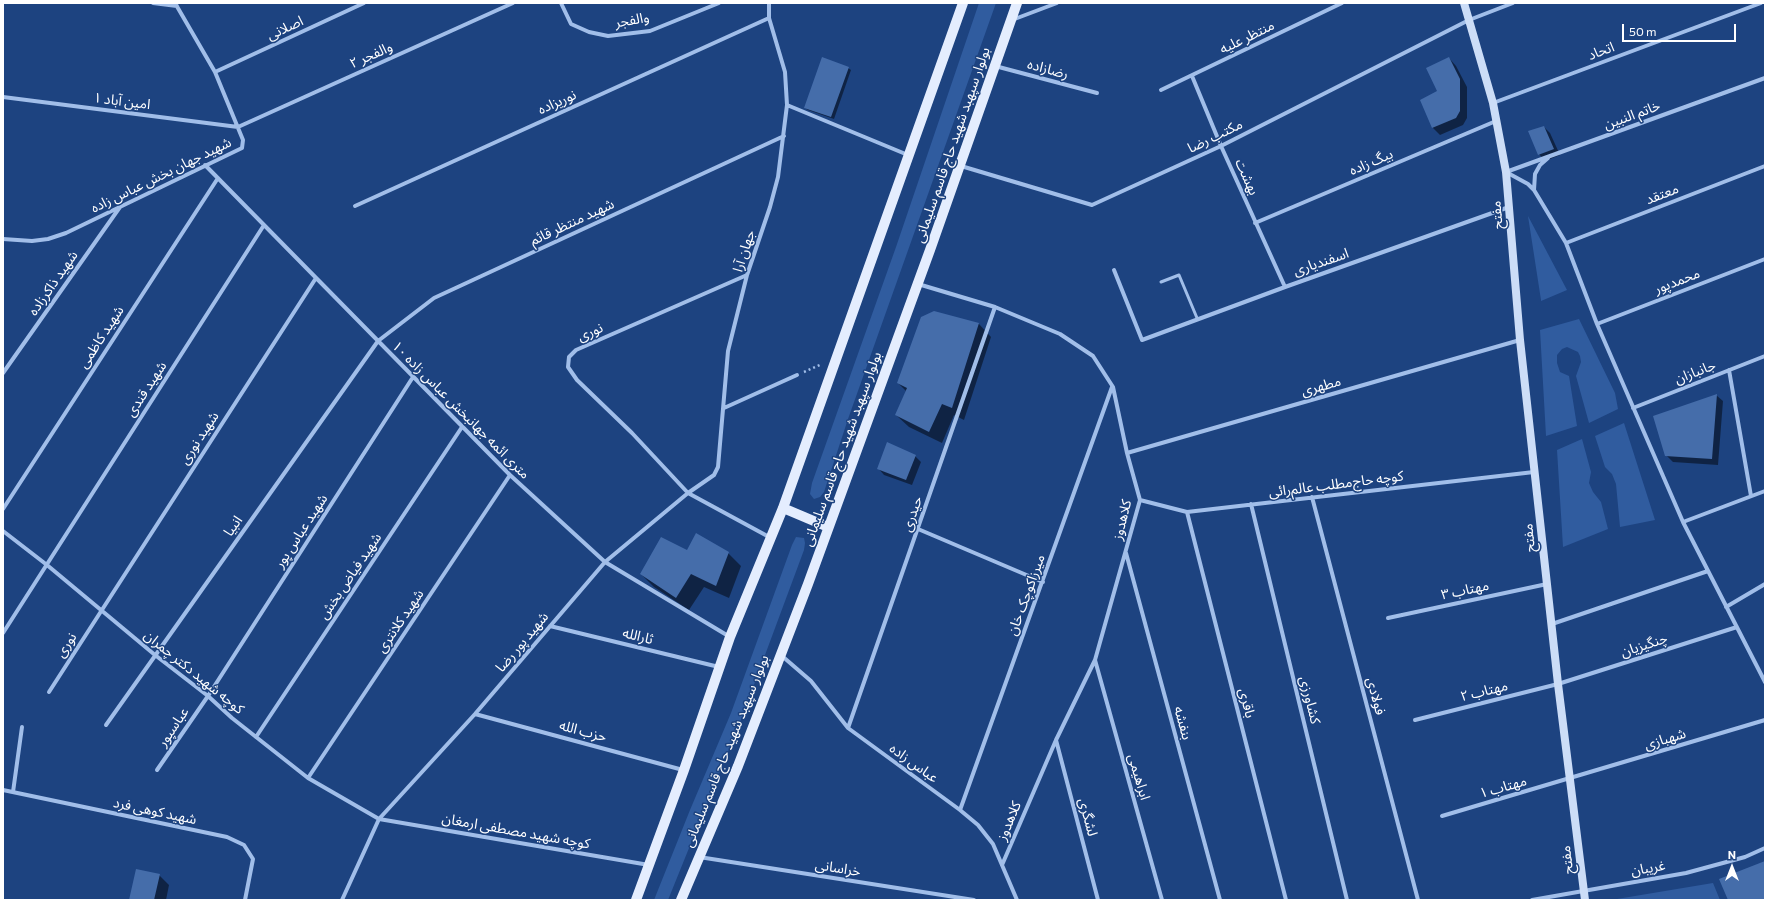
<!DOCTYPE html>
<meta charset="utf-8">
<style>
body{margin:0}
#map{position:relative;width:1768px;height:903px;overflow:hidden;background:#1d4380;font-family:Commissioner,sans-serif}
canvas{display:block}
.frame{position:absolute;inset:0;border:4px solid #fff;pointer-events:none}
.north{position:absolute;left:1712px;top:847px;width:40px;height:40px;-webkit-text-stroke:3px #1d4380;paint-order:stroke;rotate:0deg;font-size:11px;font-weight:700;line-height:16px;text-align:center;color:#fff}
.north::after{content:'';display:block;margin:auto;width:14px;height:18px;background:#fff;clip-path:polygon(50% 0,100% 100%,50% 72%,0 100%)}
.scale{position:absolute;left:1622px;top:24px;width:114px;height:18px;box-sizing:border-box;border:2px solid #fff;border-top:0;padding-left:5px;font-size:12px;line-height:14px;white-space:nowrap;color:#fff;-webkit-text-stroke:3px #1d4380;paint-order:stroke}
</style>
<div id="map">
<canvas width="1768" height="903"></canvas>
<div class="frame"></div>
<div class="north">N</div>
<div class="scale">50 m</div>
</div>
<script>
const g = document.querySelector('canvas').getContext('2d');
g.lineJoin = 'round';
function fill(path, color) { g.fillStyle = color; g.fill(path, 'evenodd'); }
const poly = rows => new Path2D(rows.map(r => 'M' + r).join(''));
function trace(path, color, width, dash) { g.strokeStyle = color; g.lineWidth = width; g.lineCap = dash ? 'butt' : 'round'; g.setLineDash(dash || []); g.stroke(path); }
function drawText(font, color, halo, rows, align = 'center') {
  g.font = font + ' Commissioner,"Noto Sans Arabic",sans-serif'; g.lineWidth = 3; g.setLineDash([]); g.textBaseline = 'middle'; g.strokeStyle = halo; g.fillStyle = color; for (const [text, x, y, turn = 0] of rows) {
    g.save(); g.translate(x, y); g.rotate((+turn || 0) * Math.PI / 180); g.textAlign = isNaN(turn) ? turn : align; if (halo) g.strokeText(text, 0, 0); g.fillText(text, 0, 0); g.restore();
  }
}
fill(poly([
 [979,3,996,3,848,419,824,492,820,497,814,499,810,494,812,483,896,247],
 [1528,216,1567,290,1541,301,1541,300],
 [1579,319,1615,393,1618,409,1589,423,1576,376,1581,362,1580,356,1578,352,1567,347,1562,349,1557,355,1557,363,1560,372,1569,376,1577,426,1546,436,1540,330],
 [1624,423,1655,520,1620,527,1616,484,1612,474,1605,467,1595,436],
 [1582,439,1591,472,1589,483,1593,492,1601,502,1608,529,1563,547,1557,450],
 [796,537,804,538,805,543,804,550,742,717,668,900,654,900,690,810,731,713,792,545],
 [1713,883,1720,900,1611,900]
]), '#305c9f');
fill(poly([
 [1449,58,1456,66,1467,87,1467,118,1463,125,1440,135,1432,127,1438,91],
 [848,68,851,70,834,119,808,110,805,108],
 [1544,127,1550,133,1560,155,1545,161,1539,154],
 [934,312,979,324,991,337,964,420,954,415,942,443,909,427,896,415,906,391,898,383],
 [1716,395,1723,401,1718,465,1673,462,1666,455],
 [915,456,921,462,912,485,884,475,878,468],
 [687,551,728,553,741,566,729,598,704,587,689,610,654,587,641,574],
 [159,875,169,885,166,900,130,900]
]), '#0007');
fill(poly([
 [822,57,849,67,831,117,804,108],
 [1449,57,1460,79,1460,111,1456,118,1432,128,1420,100,1437,91,1426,68],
 [1544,126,1554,149,1538,155,1528,131],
 [934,311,979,323,952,408,942,404,929,432,895,415,907,388,897,383,921,317],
 [1717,394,1712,459,1665,456,1653,416],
 [887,442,916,455,906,480,877,469],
 [696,533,729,552,716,586,691,574,676,598,640,574,661,537,687,550],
 [1765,861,1765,900,1728,900,1719,879],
 [136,869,160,874,154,900,129,900]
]), '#456daa');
trace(poly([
 [804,372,822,364]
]), '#a1bee9', 2.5, [2, 3]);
trace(poly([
 [1161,282,1179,275,1197,318]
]), '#a1bee9', 3);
trace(poly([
 [153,3,177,6],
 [561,3,571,24,589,32,608,36,650,31,719,3],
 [1012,20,1057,3],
 [995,66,1097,93],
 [215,72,364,3],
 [1192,76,1221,146,1285,287],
 [1161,90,1342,3],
 [3,97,238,127,513,3],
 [1493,103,1761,3],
 [787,105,908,155],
 [205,165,510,475,605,562,730,637],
 [961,166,1092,205,1221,146,1469,20,1513,3],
 [1506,172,1528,184,1534,190,1566,243,1597,324,1683,522,1765,682],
 [1506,172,1765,78],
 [1534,190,1535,174,1540,165,1548,158],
 [355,206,769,18],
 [1255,223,1496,121],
 [3,239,32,241,48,239,66,233,242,148,243,140,215,72,175,3],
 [1566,243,1765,166],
 [1114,270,1142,340,1285,287,1509,207],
 [747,275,576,350,569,357,568,367,577,380,632,433,688,493,714,475,718,467,728,351,747,275,770,207,778,177,787,105,785,72,769,18,769,3],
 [918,284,995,307,1060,334,1093,356,1113,387,1127,453,1140,500,1095,660,1056,740,1002,865],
 [1597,324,1765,259],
 [1729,370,1751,496],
 [3,373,120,207],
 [724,408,797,375],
 [1633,408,1765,356],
 [1127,453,1520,340],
 [1312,497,1418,900],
 [1140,500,1187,512,1534,472],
 [1251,504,1347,900],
 [3,509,218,178],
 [1187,512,1286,900],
 [1683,522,1765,491],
 [918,529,1043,582],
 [3,531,47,565,155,655,208,696,232,718,308,778,379,819,649,865],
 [1126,553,1220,900],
 [1726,607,1765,584],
 [1388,618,1547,584],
 [1552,624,1708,571],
 [550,626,719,667],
 [3,633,264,225],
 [782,656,811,681,848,728,960,810,978,825,993,844,1017,900],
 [1095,660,1162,900],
 [49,692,316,278],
 [475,714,683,770],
 [1415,720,1558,684,1737,627],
 [106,725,378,341,434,298,784,136],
 [848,728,995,307],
 [256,737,462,427],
 [1056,740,1098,900],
 [157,770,208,696,413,377],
 [308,778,510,475],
 [3,790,227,837,244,845,253,859,245,900],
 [13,792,22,727],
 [960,810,1112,387],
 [1442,816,1765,720],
 [699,857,974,900],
 [342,900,379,819,475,714,605,562,688,493,771,538],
 [1532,900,1686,873,1745,857,1765,848]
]), '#a1bee9', 4);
trace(poly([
 [1464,3,1493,103,1506,172,1520,340,1558,684,1585,900]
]), '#ccddf7', 8);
trace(poly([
 [783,508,828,527],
 [636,900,684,770,730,637,783,508,963,3],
 [681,900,738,766,808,584,930,250,1017,3]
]), '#e4edfe', 10);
drawText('14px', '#fff', '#1d4380', [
 ["والفجر",632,20,-10],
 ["اصلانی",285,28,-25],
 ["منتظر علیه",1247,37,-26],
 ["اتحاد",1601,51,-21],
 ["والفجر ۲",371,55,-24],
 ["رضازاده",1048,69,15],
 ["۱ امین آباد",122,101,7],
 ["نوریزاده",557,102,-24],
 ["خاتم النبین",1632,115,-20],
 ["مکتب رضا",1215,136,-26],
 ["بولوار سپهبد شهید حاج قاسم سلیمانی",952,145,-71],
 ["بیگ زاده",1371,162,-23],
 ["شهید جهان بخش عباس زاده",161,175,-26],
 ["بهشت",1247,177,66],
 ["معتقد",1662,194,-21],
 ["مفتح",1497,215,-95],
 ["شهید منتظر قائم",572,222,-25],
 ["جهان آرا",744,251,-72],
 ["اسفندیاری",1321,262,-19],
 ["محمدپور",1677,281,-21],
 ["شهید ذاکرزاده",53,283,-55],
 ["نوری",590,332,-24],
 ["شهید کاظمی",101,337,-57],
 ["جانبازان",1695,372,-21],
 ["مطهری",1321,386,-16],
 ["شهید قندی",146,389,-57],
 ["۱۰ متری ائمه جهانبخش عباس زاده",461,410,45],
 ["شهید نوری",199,438,-57],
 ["بولوار سپهبد شهید حاج قاسم سلیمانی",842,449,-70],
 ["کوچه حاج‌مطلب عالم‌رائی",1336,484,-7],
 ["حیدری",912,514,-71],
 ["کلاهدوز",1122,520,-76],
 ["انبیا",233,526,-55],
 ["شهید عباس پور",301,531,-57],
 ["مفتح",1529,538,-96],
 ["شهید فیاض بخش",350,576,-56],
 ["مهتاب ۳",1465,590,-12],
 ["میرزاکوچک خان",1026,595,-70],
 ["شهید کلانتری",400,621,-56],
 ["ثارالله",638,636,14],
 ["شهید پور رضا",522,642,-50],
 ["نوری",66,645,-57],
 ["چنگیزیان",1644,645,-18],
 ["کوچه شهید دکتر چمران",194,672,39],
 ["مهتاب ۲",1484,691,-14],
 ["فولادی",1376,696,75],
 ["کشاورزی",1310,700,76],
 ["باقری",1247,703,76],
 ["بنفشه",1183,723,75],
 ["عباسپور",173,727,-56],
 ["حزب الله",583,731,15],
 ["شهبازی",1665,739,-17],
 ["بولوار سپهبد شهید حاج قاسم سلیمانی",726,751,-68],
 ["عباس زاده",914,763,36],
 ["ابراهیمی",1139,777,74],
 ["مهتاب ۱",1503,787,-16],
 ["شهید کوهی فرد",155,811,12],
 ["لشگری",1088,817,75],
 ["کلاهدوز",1009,821,-67],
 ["کوچه شهید مصطفی ارمغان",516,831,10],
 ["مفتح",1567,860,-97],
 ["خراسانی",838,868,9],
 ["غریبان",1648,868,-10]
]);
</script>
